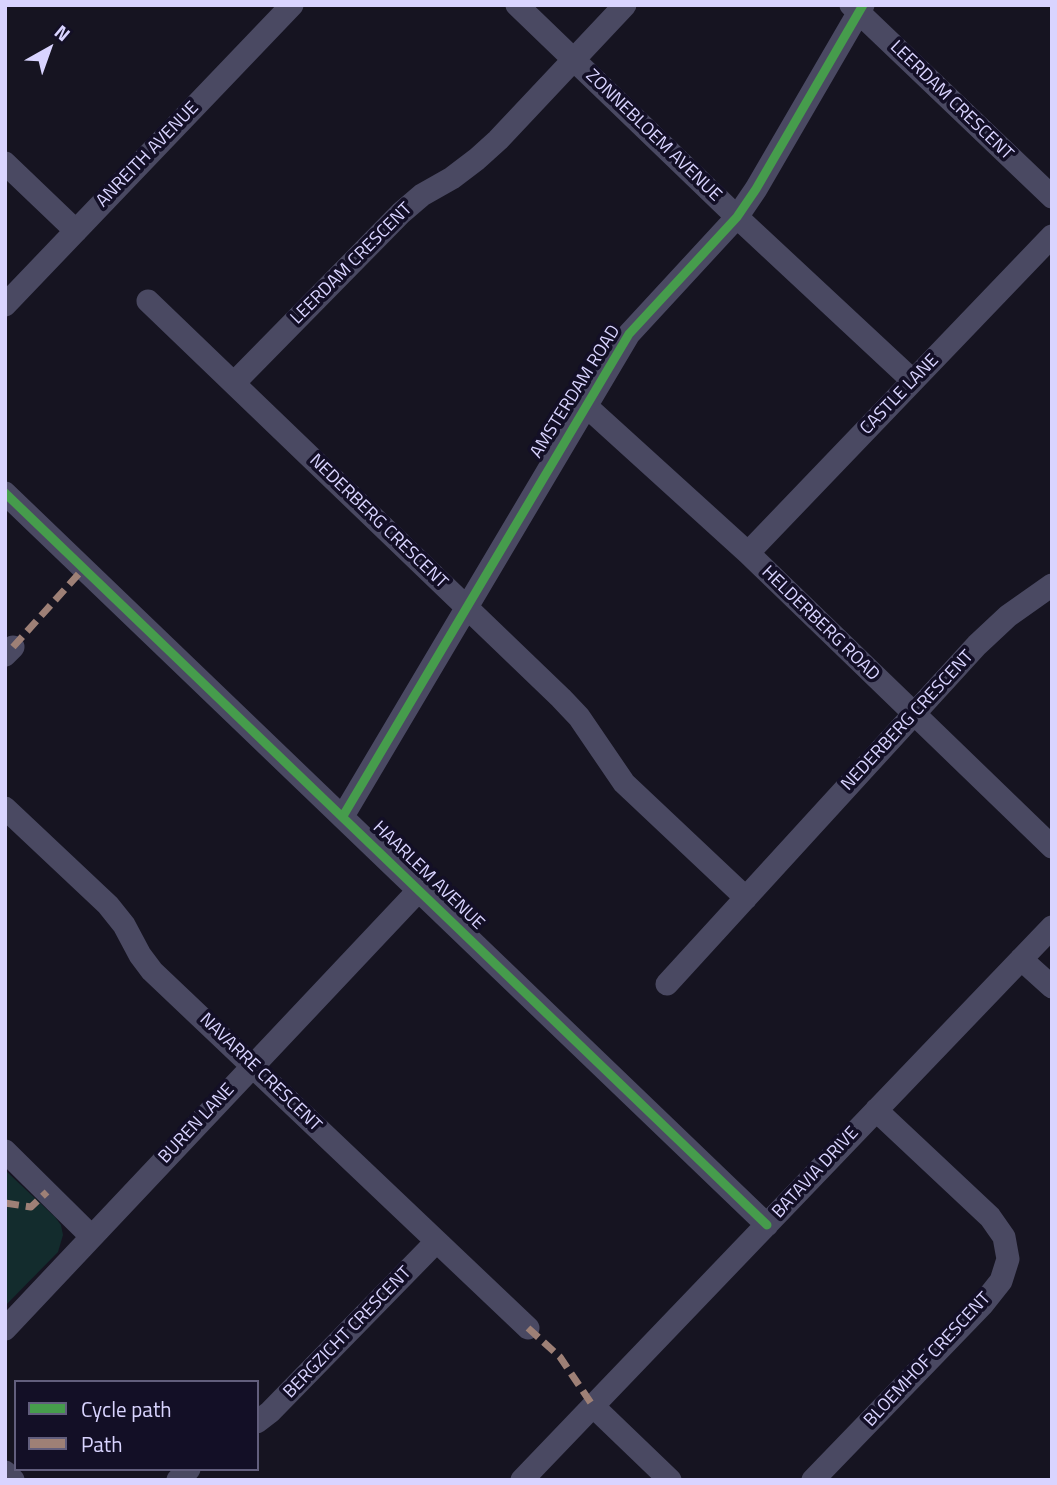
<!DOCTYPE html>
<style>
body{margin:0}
#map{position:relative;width:1057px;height:1485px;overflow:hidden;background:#161421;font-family:"Titillium Web",sans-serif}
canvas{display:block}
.frame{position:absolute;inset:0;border:7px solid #d9d4ff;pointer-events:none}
.legend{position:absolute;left:14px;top:1380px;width:245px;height:91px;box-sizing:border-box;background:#130f26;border:2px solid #625e7d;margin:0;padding:9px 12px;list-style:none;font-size:21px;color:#d9d4ff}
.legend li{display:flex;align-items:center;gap:14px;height:35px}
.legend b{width:35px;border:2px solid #625e7d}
.north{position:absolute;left:14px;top:14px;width:70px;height:70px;-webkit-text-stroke:5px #130f26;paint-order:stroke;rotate:40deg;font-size:19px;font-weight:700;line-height:28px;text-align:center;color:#d9d4ff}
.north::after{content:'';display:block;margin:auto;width:24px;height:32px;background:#d9d4ff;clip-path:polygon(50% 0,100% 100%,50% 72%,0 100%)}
</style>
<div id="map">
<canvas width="1057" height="1485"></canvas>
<div class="frame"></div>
<ul class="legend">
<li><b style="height:9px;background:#469c4c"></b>Cycle path</li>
<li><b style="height:9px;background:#9e8076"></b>Path</li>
</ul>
<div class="north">N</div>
</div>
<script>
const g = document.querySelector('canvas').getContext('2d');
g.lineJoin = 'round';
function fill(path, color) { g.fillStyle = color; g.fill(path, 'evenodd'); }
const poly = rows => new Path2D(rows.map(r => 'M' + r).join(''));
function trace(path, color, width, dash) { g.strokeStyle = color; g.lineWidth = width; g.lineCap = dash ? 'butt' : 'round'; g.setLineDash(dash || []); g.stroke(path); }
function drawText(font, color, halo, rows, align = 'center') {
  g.font = font + ' "Titillium Web",sans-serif'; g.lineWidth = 7; g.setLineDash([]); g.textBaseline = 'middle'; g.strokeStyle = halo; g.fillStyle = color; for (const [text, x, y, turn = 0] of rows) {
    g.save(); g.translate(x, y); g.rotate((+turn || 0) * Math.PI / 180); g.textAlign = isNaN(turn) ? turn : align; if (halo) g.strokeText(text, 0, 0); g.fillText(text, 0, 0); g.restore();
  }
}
fill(poly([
 [5,1170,55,1217,61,1225,63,1235,58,1252,5,1306]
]), '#132c2d');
trace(poly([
 [517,5,737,217,913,381],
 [851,5,1052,197],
 [5,163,76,231],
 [148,301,561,698,579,717,624,783,746,898],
 [5,305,292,5],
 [234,383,401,213,422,195,452,178,477,159,498,140,625,5],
 [585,405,748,553,1052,847],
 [5,493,767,1225],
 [748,553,1052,236],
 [5,655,13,647],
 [5,808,108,905,124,925,140,955,152,971,528,1328],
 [343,816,629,334,737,217,756,189,863,5],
 [1021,959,1052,987],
 [667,984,977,645,1008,616,1052,585],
 [5,1151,92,1237],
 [5,1329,419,890],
 [593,1406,670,1480],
 [257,1422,270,1412,436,1242],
 [5,1472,13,1480],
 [178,1480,189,1469],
 [522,1480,1052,927],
 [813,1480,982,1305,1001,1281,1008,1259,1004,1237,990,1217,876,1110]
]), '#4a4962', 23);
trace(poly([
 [13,647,84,568],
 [5,1203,31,1207,47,1192],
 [528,1328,560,1357,593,1406]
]), '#9e8076', 7, [14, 7]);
trace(poly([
 [5,493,767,1225],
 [343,816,629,334,737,217,756,189,863,5]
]), '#469c4c', 9);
drawText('18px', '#d9d4ff', '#130f26', [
 ["LEERDAM CRESCENT",951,101,44],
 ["ZONNEBLOEM AVENUE",653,136,44],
 ["ANREITH AVENUE",148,155,-46],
 ["LEERDAM CRESCENT",352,264,-45],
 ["AMSTERDAM ROAD",576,392,-58],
 ["CASTLE LANE",900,395,-46],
 ["NEDERBERG CRESCENT",378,522,44],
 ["HELDERBERG ROAD",820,624,44],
 ["NEDERBERG CRESCENT",908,721,-47],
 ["HAARLEM AVENUE",428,876,44],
 ["NAVARRE CRESCENT",260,1073,44],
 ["BUREN LANE",197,1124,-47],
 ["BATAVIA DRIVE",816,1173,-47],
 ["BERGZICHT CRESCENT",348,1333,-46],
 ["BLOEMHOF CRESCENT",928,1360,-47]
]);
</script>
